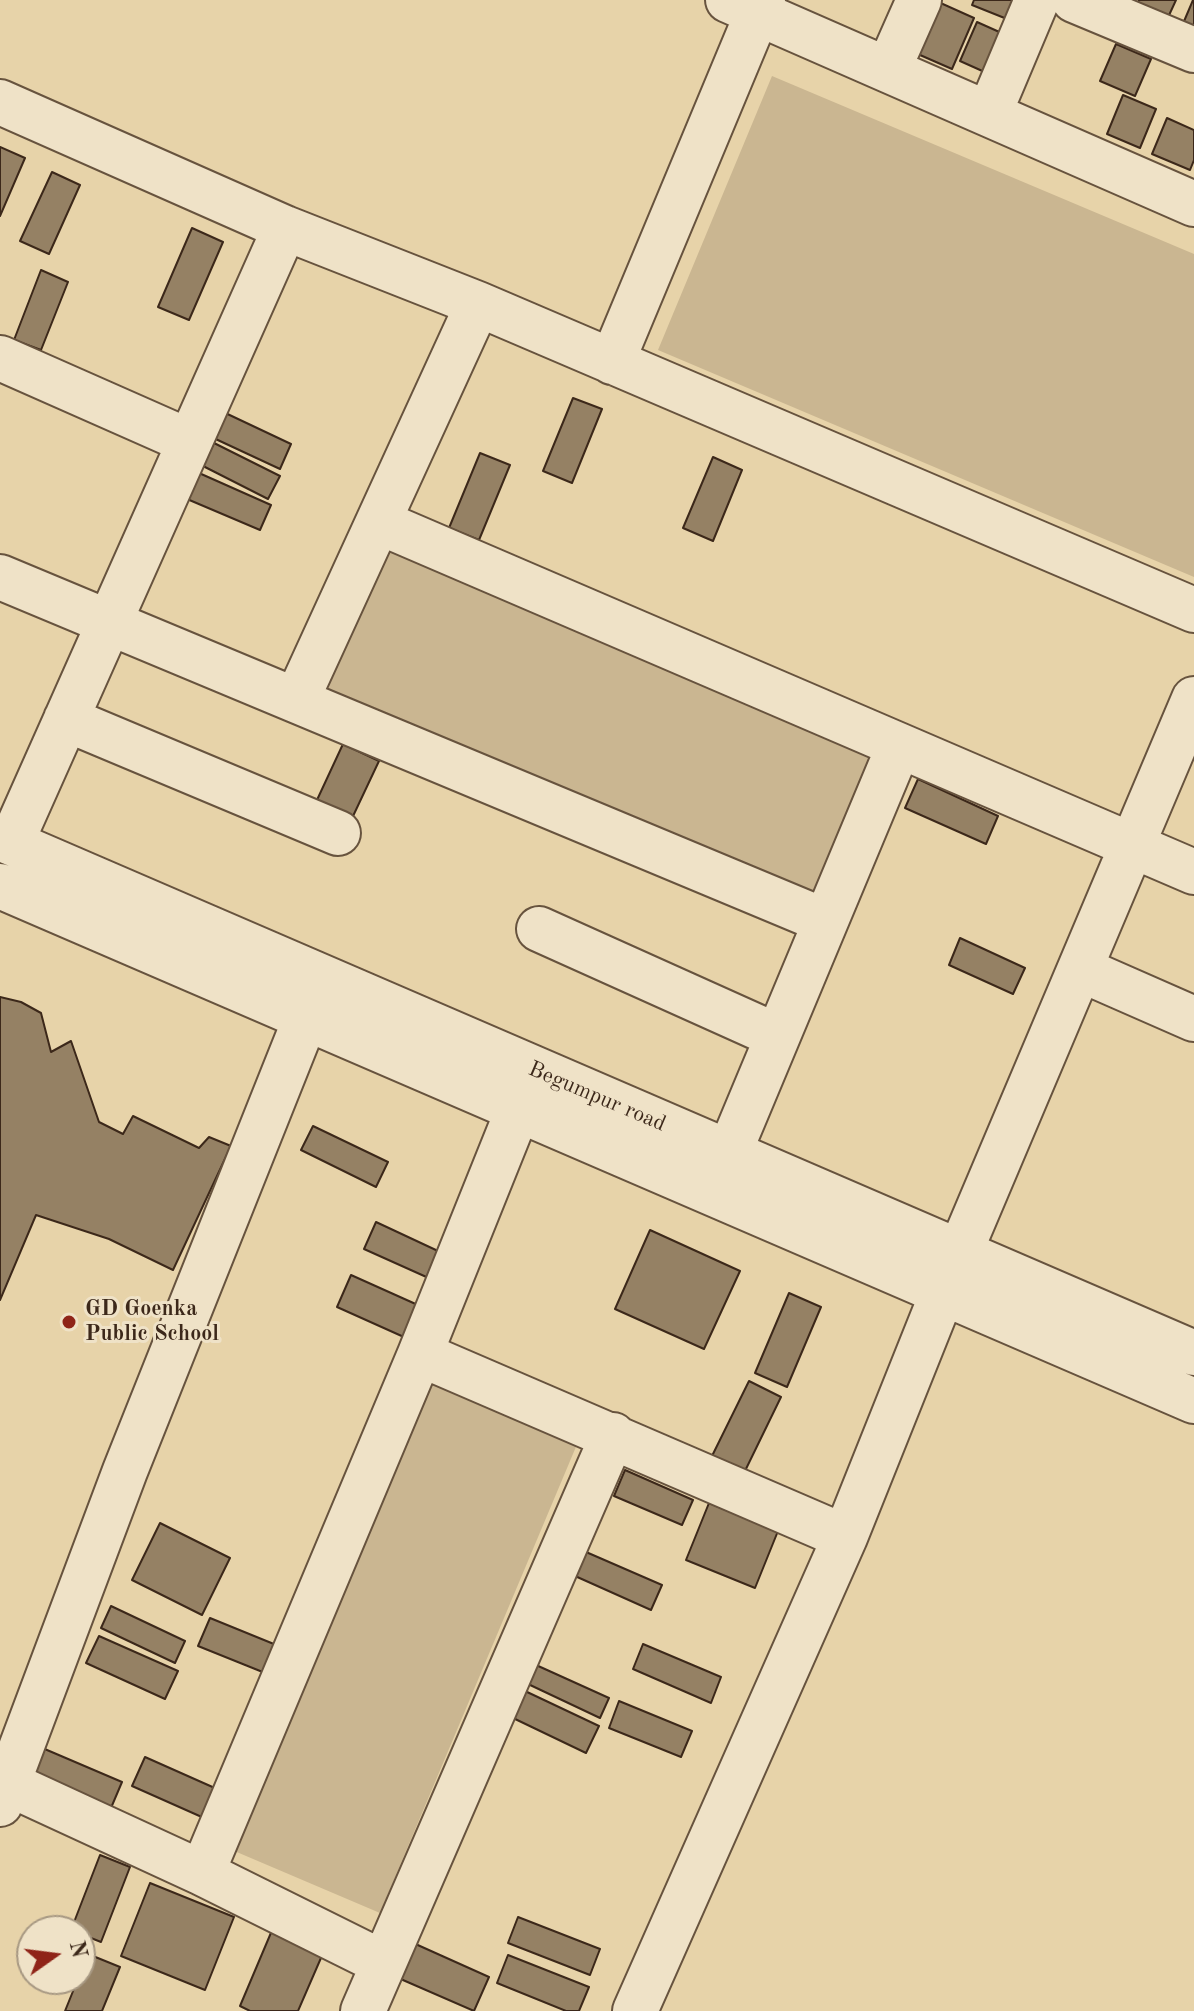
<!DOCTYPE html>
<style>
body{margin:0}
#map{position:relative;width:1194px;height:2011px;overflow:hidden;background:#e7d3a9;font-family:"Old Standard TT",serif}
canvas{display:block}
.north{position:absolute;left:16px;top:1915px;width:80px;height:80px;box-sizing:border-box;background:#efe2c7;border:2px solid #a79882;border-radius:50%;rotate:76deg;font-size:22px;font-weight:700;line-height:32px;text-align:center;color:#3c281a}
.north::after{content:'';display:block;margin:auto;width:28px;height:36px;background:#8f2418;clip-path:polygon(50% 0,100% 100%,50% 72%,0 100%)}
</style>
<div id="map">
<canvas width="1194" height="2011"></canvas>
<div class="north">N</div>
</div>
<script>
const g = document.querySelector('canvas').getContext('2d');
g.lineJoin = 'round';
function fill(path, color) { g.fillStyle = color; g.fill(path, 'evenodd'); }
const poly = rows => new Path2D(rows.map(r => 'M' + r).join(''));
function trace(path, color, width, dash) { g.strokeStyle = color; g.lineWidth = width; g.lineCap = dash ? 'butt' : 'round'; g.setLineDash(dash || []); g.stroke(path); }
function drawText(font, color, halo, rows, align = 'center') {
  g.font = font + ' "Old Standard TT",serif'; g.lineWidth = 6; g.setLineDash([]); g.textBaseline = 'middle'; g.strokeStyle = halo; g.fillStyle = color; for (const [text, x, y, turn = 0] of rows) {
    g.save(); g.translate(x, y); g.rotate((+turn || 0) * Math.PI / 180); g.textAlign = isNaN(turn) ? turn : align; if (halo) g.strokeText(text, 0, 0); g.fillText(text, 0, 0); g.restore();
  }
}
fill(poly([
 [772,76,1194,254,1194,577,658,350],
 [382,548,872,758,813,897,323,687],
 [430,1380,578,1442,380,1913,232,1850]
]), '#cab691');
const building = poly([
 [934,0,974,18,952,69,904,48,934,0],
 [974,0,1020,0,1012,21,972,5,974,0],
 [1139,0,1176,0,1165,24,1134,11,1139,0],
 [1193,0,1194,0,1194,31,1182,26,1193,0],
 [977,22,1015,39,998,78,960,61,977,22],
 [1116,44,1151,59,1135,96,1100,81,1116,44],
 [1123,95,1156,109,1140,148,1107,134,1123,95],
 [1167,118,1194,130,1194,160,1190,170,1152,154,1167,118],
 [0,147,25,158,0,216,0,147],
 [52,172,80,185,49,254,20,241,52,172],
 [192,228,223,242,189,320,158,307,192,228],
 [41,270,68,282,41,350,14,340,41,270],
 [573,398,602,409,572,483,543,471,573,398],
 [219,410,291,444,280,469,207,435,219,410],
 [214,443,280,476,268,499,203,466,214,443],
 [480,453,510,465,479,540,449,528,480,453],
 [713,457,742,470,713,541,683,528,713,457],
 [199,473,271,505,260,530,187,499,199,473],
 [343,744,379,761,346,831,310,815,343,744],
 [918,779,998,816,986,844,905,808,918,779],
 [960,938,1025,968,1013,994,949,965,960,938],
 [0,997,21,1002,41,1013,51,1052,71,1041,99,1122,123,1134,133,1116,199,1148,209,1137,231,1146,173,1270,109,1239,36,1215,0,1300,0,997],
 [313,1126,388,1162,376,1187,301,1150,313,1126],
 [376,1222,453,1258,442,1284,364,1249,376,1222],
 [650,1230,740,1271,704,1349,615,1309,650,1230],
 [351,1275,429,1310,415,1342,337,1307,351,1275],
 [789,1293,821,1307,787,1387,755,1373,789,1293],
 [749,1381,781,1397,744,1473,712,1456,749,1381],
 [625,1470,693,1500,682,1525,614,1496,625,1470],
 [709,1503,778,1531,755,1588,686,1560,709,1503],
 [160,1523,230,1558,202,1615,132,1580,160,1523],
 [586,1552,662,1585,651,1610,575,1576,586,1552],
 [111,1606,185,1641,175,1663,101,1628,111,1606],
 [210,1618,291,1651,280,1679,198,1646,210,1618],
 [99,1636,178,1671,165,1699,86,1663,99,1636],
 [643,1644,721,1677,711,1703,633,1669,643,1644],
 [536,1665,609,1698,600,1718,528,1684,536,1665],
 [525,1691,599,1726,586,1753,513,1718,525,1691],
 [619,1701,692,1731,681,1757,609,1728,619,1701],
 [40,1747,122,1782,108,1815,27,1779,40,1747],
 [145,1757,217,1789,204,1818,132,1786,145,1757],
 [100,1855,130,1867,101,1942,71,1930,100,1855],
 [150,1883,234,1917,205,1990,121,1956,150,1883],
 [518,1917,600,1949,590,1975,508,1943,518,1917],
 [273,1928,324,1951,298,2011,250,2011,240,2006,273,1928],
 [411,1942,489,1977,474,2011,396,1977,411,1942],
 [88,1954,120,1967,102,2011,65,2011,88,1954],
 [508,1955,589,1987,579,2011,566,2011,497,1983,508,1955]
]);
fill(building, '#958164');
trace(building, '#3c281a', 2);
const minor = poly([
 [728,0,1194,204],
 [1074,0,1194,50],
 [888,70,919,0],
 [0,102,285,228,478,304,1194,610],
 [989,114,1037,0],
 [0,358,188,441],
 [612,362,763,0],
 [379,522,1194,872],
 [0,577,825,921],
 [297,699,478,304],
 [66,719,338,833],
 [0,838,1194,1353],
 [11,843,285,228],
 [0,886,1194,1401],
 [539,929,777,1036],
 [1080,969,1194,1019],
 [729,1153,899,746],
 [420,1354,845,1537],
 [9,1784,202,1873,383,1963],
 [0,1804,125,1471,317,990],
 [202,1873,420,1354,518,1110],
 [363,2011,613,1435],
 [635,2011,845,1537,943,1292,1194,699]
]);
trace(minor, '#67533e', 48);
trace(minor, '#efe2c7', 44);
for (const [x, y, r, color] of [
 [69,1322,8,"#8f2418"]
]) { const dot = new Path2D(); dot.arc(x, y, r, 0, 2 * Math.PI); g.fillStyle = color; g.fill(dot); trace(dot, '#efe2c7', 3); }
drawText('22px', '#3c281a', '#efe2c7', [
 ["Begumpur road",597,1097,23]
]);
drawText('bold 22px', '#3c281a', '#efe2c7', [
 ["GD Goenka",85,1309],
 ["Public School",85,1334]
], 'left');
</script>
